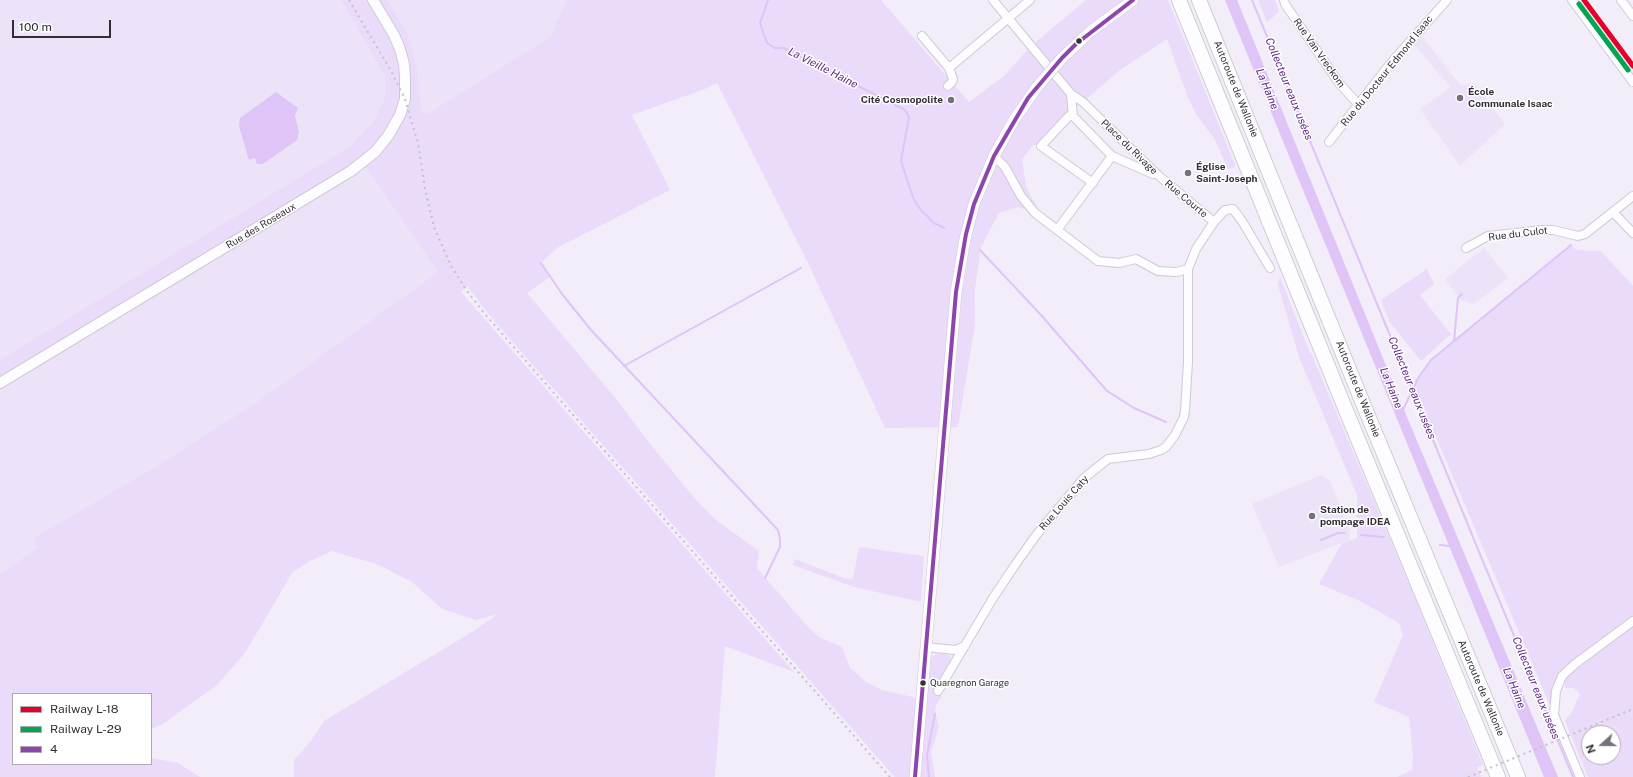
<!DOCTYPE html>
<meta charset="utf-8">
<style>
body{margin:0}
#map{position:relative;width:1633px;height:777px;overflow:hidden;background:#f2edf8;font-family:"Public Sans",sans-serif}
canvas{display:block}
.legend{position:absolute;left:12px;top:693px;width:140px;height:72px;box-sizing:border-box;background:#fff;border:1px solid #adabaf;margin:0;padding:5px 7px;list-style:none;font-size:12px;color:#322e36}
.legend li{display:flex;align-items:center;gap:8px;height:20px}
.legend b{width:20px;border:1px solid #adabaf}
.north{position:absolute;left:1581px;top:725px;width:40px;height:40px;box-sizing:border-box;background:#fff;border:1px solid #adabaf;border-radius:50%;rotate:249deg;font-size:11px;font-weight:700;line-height:16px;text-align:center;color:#322e36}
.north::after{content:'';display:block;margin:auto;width:14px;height:18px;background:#75717a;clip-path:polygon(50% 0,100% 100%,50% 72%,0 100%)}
.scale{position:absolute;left:12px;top:20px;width:99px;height:18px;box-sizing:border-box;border:2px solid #322e36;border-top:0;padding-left:5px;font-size:12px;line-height:14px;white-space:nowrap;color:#322e36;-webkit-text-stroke:3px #fff;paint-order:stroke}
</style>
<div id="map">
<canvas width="1633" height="777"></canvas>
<ul class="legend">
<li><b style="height:5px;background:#e4002b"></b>Railway L-18</li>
<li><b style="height:5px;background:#00a651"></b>Railway L-29</li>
<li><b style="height:5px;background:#8e44ad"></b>4</li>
</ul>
<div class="north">N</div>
<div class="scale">100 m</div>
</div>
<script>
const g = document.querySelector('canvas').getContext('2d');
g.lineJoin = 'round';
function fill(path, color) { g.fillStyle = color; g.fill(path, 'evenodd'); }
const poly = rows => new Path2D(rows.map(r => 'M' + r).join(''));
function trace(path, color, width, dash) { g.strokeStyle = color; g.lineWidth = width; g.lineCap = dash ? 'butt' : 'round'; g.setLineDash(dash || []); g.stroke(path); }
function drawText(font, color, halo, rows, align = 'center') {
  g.font = font + ' "Public Sans",sans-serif'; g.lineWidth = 3; g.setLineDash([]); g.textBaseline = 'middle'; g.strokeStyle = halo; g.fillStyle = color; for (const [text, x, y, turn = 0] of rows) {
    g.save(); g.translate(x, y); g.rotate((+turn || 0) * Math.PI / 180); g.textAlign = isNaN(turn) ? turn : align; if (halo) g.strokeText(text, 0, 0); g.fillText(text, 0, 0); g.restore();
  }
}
fill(poly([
 [0,0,616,0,551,36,427,114,421,111,438,272,254,404,150,470,33,538,37,548,0,574],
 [1422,36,1461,86,1474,83,1505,124,1460,166,1420,109,1450,87,1414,44],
 [1484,248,1508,278,1474,304,1461,300,1445,279],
 [1321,475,1330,481,1350,531,1349,540,1279,567,1252,504]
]), '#ede3f8');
fill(poly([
 [341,0,387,0,406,30,412,47,417,70,421,111,427,114,551,36,567,0,881,0,969,102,1004,76,1031,46,1086,0,1168,0,1236,167,1228,169,1214,138,1197,116,1187,95,1167,39,1120,70,1083,102,1071,94,1067,112,1039,145,1033,145,1022,159,1026,187,1038,209,1035,213,1018,207,999,213,981,247,975,289,975,324,958,427,885,428,808,263,717,83,705,89,632,115,670,190,557,248,541,263,550,277,527,293,617,400,651,445,697,501,716,520,759,551,757,568,807,626,819,637,842,647,850,668,866,682,882,690,917,698,910,777,895,777,892,774,495,322,467,286,461,292,794,672,725,646,715,777,294,777,294,760,311,741,324,721,472,632,498,614,476,620,442,609,412,582,379,565,332,551,310,561,292,573,245,653,217,685,163,724,151,729,151,694,13,694,13,764,151,764,151,758,178,763,200,777,0,777,0,574,37,548,33,538,150,470,254,404,438,272,363,162,0,383,0,360,351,146,374,121,385,98,385,76],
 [1258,0,1275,0,1279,12,1267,22],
 [1571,245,1576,250,1601,251,1633,286,1633,621,1562,676,1554,715,1414,385,1424,369,1431,360],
 [1427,269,1434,284,1420,295,1451,334,1421,361,1389,321,1381,300],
 [1280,277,1310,353,1312,355,1409,584,1483,765,1477,767,1481,777,1397,777,1412,770,1413,757,1409,717,1374,702,1403,635,1399,623,1360,601,1319,584,1342,543,1357,538,1357,495,1299,357,1278,285],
 [859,547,924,556,921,602,854,587,793,565,795,559,844,578,853,579],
 [1633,626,1633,777,1588,777,1565,721,1572,712,1580,694,1574,688,1565,688,1565,678],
 [1589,733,1613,733,1613,757,1589,757],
 [939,653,949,655,953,661,936,691,942,696,936,705,935,713,939,726,931,752,935,777,919,777,929,661,932,657]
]), '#ebdbfb');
fill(poly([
 [1225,0,1237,0,1407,417,1558,777,1544,777],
 [276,92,298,108,295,116,299,133,297,140,263,164,257,164,255,158,249,160,239,126,240,118]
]), '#dec4f7');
trace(poly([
 [768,0,760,23,767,43,775,48,784,48,905,110,909,117,901,161,910,189,914,200,920,209,934,223,944,228],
 [1252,0,1482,559,1573,777],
 [980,250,1041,315,1107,391,1134,408,1166,422],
 [541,263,562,294,591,330,778,530,780,539,780,547,765,578],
 [1454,341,1458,298,1462,294],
 [624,366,801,268],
 [1403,410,1418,378,1431,360,1571,245],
 [1361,535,1384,537],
 [1321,540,1338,533,1345,533],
 [1440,545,1450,546],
 [929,777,927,755,935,714]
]), '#dec4f7', 2);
const minor = poly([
 [993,0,1071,94,1083,102,1159,176,1214,222],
 [1284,0,1285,4,1339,83,1358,104],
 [1572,0,1633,82],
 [1621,0,1633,16],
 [922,36,949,68],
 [948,86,952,82,953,79,949,68,1030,0],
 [1071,94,1073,116],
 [1329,142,1390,64,1447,0],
 [994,156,1005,167,1021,196,1035,213,1098,261,1119,263,1136,259,1158,271,1176,272,1188,269],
 [1093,183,1041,146,1069,116,1073,116,1112,156,1153,174],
 [1613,212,1633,233],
 [1057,230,1112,156],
 [1466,248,1488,236,1543,230,1553,230,1578,236,1585,234,1633,196],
 [926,647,955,650,965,646],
 [938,691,993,598,1015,565,1037,534,1084,478,1108,459,1149,454,1161,450,1166,447,1175,435,1184,417,1185,410,1188,362,1188,269,1196,249,1214,222,1225,210,1233,209,1242,221,1270,268],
 [1580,777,1554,715,1556,691,1562,676,1575,664,1633,621]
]);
const tertiary = poly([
 [0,383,351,171,375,152,388,136,400,115,405,99,405,77,404,64,400,49,394,35,373,0]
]);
const secondary = poly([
 [1062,58,1091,31,1133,0],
 [915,777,956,292,965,239,974,204,994,156,1014,120,1037,87]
]);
const motorway = poly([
 [1179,0,1347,413,1498,777],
 [1199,0,1364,406,1518,777]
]);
trace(minor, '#cecad2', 10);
trace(tertiary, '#cecad2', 12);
trace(secondary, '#cecad2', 12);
trace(motorway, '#cecad2', 16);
trace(minor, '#fdfcfe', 8);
trace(tertiary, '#fdfcfe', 10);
trace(secondary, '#fdfcfe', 11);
trace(motorway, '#fdfcfe', 14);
trace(poly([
 [349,0,391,71,405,99,418,143,425,189,434,227,451,266,467,291,484,313,890,777],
 [1468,777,1633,709]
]), '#c3c2c5', 2, [2, 4]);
const secondaryBridge = poly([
 [1037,87,1062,58]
]);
trace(secondaryBridge, '#cecad2', 12, []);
trace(secondaryBridge, '#fdfcfe', 11);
trace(poly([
 [915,777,956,292,966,234,974,204,994,156,1028,98,1062,58,1076,44,1133,0]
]), '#8e44ad', 4);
trace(poly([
 [1584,0,1633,66]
]), '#e4002b', 5);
trace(poly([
 [1579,4,1628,70]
]), '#00a651', 5);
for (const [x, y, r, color] of [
 [1079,41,3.5,"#322e36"],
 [1460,98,4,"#75717a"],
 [951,100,4,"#75717a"],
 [1188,173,4,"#75717a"],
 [1312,516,4,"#75717a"],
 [923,683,3.5,"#322e36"]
]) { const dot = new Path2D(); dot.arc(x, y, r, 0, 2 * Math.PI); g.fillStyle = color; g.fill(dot); trace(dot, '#fff', 1.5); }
drawText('9px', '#322e36', '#fff', [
 ["Quaregnon Garage",930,683]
], 'left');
drawText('10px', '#322e36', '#fff', [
 ["Rue Van Vreckom",1319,53,55],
 ["Rue du Docteur Edmond Isaac",1387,71,-51],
 ["Autoroute de Wallonie",1236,89,68],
 ["Place du Rivage",1129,147,44],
 ["Rue Courte",1186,199,40],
 ["Rue des Roseaux",261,226,-31],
 ["Rue du Culot",1518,234,-7],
 ["Autoroute de Wallonie",1358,389,68],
 ["Rue Louis Caty",1064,503,-49],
 ["Autoroute de Wallonie",1481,688,67]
]);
drawText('bold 10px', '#322e36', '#fff', [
 ["École",1468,92],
 ["Communale Isaac",1468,104],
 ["Cité Cosmopolite",943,100,"right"],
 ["Église",1196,167],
 ["Saint-Joseph",1196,179],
 ["Station de",1320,510],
 ["pompage IDEA",1320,522]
], 'left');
drawText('italic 11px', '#5d2585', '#fff', [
 ["La Vieille Haine",823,68,27],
 ["La Haine",1267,89,68],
 ["Collecteur eaux usées",1289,89,68],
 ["La Haine",1391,388,68],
 ["Collecteur eaux usées",1412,388,68],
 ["La Haine",1514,688,68],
 ["Collecteur eaux usées",1536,688,68]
]);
</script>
